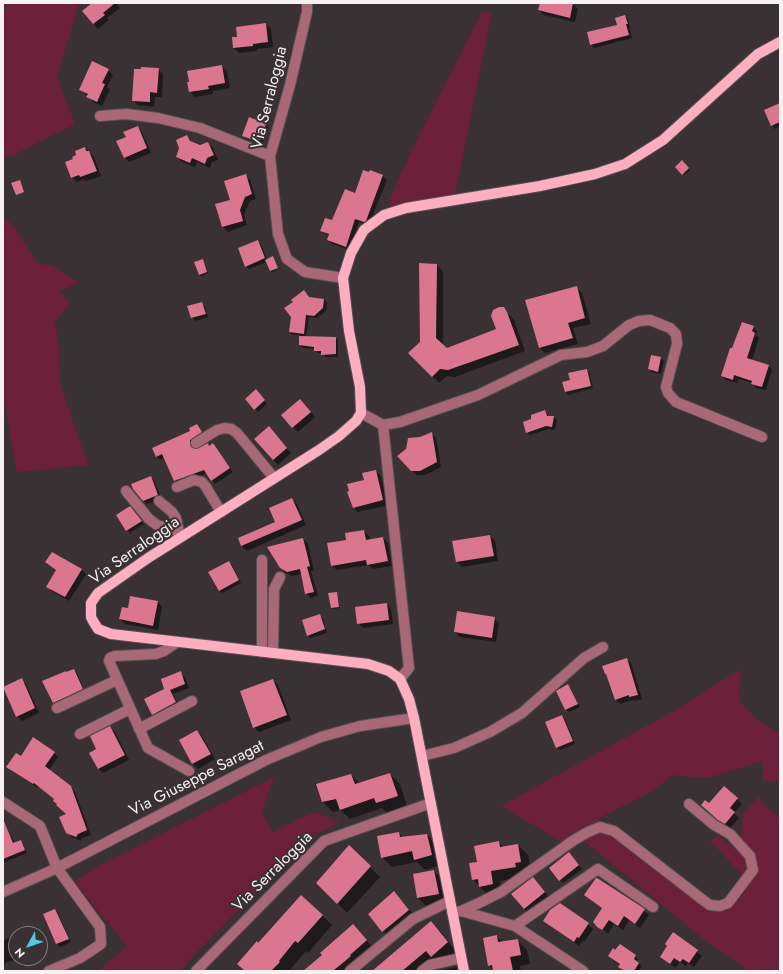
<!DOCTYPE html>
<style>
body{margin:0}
#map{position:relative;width:783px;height:974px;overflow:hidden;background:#393133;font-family:Jost,sans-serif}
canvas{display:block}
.frame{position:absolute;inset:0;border:4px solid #f6f1f2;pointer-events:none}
.north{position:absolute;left:8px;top:926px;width:40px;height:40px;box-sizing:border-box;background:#393133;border:1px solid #857e7f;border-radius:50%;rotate:230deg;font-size:11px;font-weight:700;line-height:16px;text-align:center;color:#f6f1f2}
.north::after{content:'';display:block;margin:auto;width:14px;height:18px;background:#56c9e1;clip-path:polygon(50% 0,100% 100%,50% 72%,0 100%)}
</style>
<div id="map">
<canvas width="783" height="974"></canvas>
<div class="frame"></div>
<div class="north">N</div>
</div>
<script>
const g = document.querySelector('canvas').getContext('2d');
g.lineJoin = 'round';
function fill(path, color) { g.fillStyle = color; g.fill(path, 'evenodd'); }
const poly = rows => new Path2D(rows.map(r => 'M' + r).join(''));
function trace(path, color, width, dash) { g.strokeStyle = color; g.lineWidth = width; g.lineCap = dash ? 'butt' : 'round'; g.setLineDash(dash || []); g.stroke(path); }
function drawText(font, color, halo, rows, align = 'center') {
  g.font = font + ' Jost,sans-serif'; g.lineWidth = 4; g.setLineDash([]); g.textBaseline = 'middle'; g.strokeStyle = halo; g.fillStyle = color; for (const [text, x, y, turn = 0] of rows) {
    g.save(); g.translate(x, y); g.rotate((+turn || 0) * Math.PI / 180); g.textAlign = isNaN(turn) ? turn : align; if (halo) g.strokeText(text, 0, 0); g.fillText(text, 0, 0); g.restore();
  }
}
fill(poly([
 [5,3,80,3,76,14,57,77,75,124,12,156,3,155,3,24],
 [492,11,455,195,403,204,389,210,390,199,412,149,481,13],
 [3,219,10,222,38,264,51,265,79,283,59,291,70,303,55,322,59,347,60,383,88,465,17,472,3,394],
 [741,670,739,700,755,718,780,734,780,781,763,782,763,761,711,777,690,777,673,775,649,793,598,819,630,851,711,911,739,899,749,882,709,840,719,837,739,851,743,813,759,797,774,814,780,815,780,971,749,971,701,937,573,832,562,842,501,806,677,709,727,677],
 [274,777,262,812,273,833,295,820,316,812,340,822,307,839,270,879,193,956,180,971,98,971,127,946,74,882,94,868]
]), '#6c1f38');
fill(poly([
 [93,3,116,3,120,8,107,18,109,20,98,29,84,11],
 [541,3,573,4,578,9,575,22,544,15,539,10],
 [625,16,628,19,630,27,629,27,632,38,594,48,591,45,619,25],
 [266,24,271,29,273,47,257,49,257,51,239,53,234,48,238,38],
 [222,66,227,71,230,88,213,91,213,94,195,97,190,92],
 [158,69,163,74,162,97,155,97,154,107,138,105,133,100],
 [108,70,113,75,107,87,110,90,102,106,93,102,88,96,80,90],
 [780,104,780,126,775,129,772,125],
 [265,125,269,128,262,144,246,138,243,135],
 [138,127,142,132,151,153,129,162,124,157,127,138],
 [187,136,192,143,200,146,208,143,213,148,218,160,212,162,210,168,197,162,195,167,182,162,177,157],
 [85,148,94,157,101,176,86,181,84,179,77,182,72,177],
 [682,162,690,170,684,175,676,167],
 [370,171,383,176,387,180,369,224,368,226,359,222,350,250,332,244,328,240,330,236,325,234,321,230,333,221,355,195],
 [245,175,250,180,256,199,250,201,244,215,247,225,228,232,223,227,231,200],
 [258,241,261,244,267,260,274,259,278,269,272,272,267,262,249,269,246,266],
 [203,260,208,273,201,276,199,275],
 [437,265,443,272,443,345,447,349,497,330,503,308,514,320,525,351,455,377,447,376,439,383,410,353,421,343],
 [576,287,582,293,591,324,573,328,578,344,545,353,539,347],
 [309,298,324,300,327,302,326,311,317,318,309,317,306,337,336,338,338,340,338,357,325,357,322,353,318,353,315,349,303,348,300,345,300,335,292,335,290,332],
 [202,304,205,307,208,317,195,321,192,317],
 [753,327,757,331,756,335,759,338,752,360,768,365,772,370,766,390,756,388,752,383,739,379,737,383,726,380,722,376,733,349],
 [651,356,661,358,664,361,661,374,652,372,649,369],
 [586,370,589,372,593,388,568,395,566,392,563,383,572,381],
 [259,394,267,404,258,412,255,409],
 [305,405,315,417,298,432,293,427],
 [545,411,549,417,554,417,557,420,555,430,549,429,530,435,527,432,532,420],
 [197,425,204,436,194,443,193,450,209,447,213,444,233,472,215,484,207,473,179,484,175,481,165,457,160,460,156,456,191,431],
 [273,432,291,453,278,465,255,439],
 [431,433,436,438,441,467,425,475,417,475,412,470,420,438],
 [376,471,381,476,388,505,358,512,353,507,365,481],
 [151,477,154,480,161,498,147,504,134,489],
 [292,499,297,504,306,525,247,551,242,546,239,538,277,523],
 [133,510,144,524,130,533,127,530],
 [364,531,369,536,370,540,383,538,388,543,392,566,373,569,368,565,337,570,332,566,347,541],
 [490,536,495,541,498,561,462,567,457,562,454,542],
 [303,539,308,544,314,571,311,571,318,596,311,598,306,593,302,574,292,576,286,573,281,568],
 [46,562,81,569,86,574,69,601,52,591,48,586,57,571],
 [229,562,232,565,241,583,222,593,219,590],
 [336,593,340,608,333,609,332,607],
 [158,602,162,607,158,630,125,624,120,619,129,610],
 [387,604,391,609,393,624,363,628,358,623],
 [320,616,323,619,327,633,311,638,307,635],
 [494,618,499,623,496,642,460,637,455,632],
 [626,659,631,663,642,699,635,701,633,700,620,704,615,699,608,676,606,674],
 [73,670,77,673,85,692,57,706,54,703,44,682],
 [180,673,185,677,189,688,173,694,180,707,157,718,153,714,165,689],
 [21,680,26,684,39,713,22,721,17,716],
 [273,680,278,685,291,720,259,732,254,727],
 [568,685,571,689,580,707,569,712,566,709],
 [562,716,565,719,575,744,560,750,557,747],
 [110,727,115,732,129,760,103,773,98,768,98,750],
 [197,731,202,736,215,759,198,769,193,764,180,740],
 [54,753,58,757,49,770,75,792,91,835,82,838,81,841,72,837,67,832,67,814,58,804,55,799,39,786,38,788,12,771,8,767,21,758],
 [390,774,400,784,407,806,387,813,382,808,350,819,341,810,333,812,323,802,318,785,351,775,359,783],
 [737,799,742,804,734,813,739,818,730,828,707,810,709,804],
 [399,833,404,838,427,835,437,845,442,865,425,870,417,862,392,867,382,857],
 [9,834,12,837,15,843,20,841,23,844,27,853,3,863,3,836],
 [499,842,504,848,518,845,528,855,531,871,525,876,500,881,503,894,490,897,473,880,478,862],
 [349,847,380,877,347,913,318,883],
 [572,856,582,869,563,883,550,868],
 [434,871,444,881,448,903,428,908,418,898],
 [533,878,554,903,534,918,524,909],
 [394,892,418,920,393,941,383,931],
 [585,895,626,898,649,915,640,928,629,920,623,930,614,924,608,934,599,926,603,909],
 [560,904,588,924,593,929,584,942,582,941,579,946,549,925,544,921],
 [55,910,58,913,71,942,60,947,57,944,44,915],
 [322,915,332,925,308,953,306,951,289,971,246,971,259,944],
 [431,922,441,932,457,953,441,966,424,971,372,971],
 [30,927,35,934,17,934],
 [16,934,16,958,20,958,5,963,3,966,3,941],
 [674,934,702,956,694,967,688,963,686,966,680,962,675,968,661,956,668,946],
 [363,936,376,951,355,971,310,971],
 [496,936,503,942,517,940,527,950,530,964,520,966,521,971,494,971,489,965],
 [635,956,638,959,636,962,642,966,638,971,622,971,621,965,612,959],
 [456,967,460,971,437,971]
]), '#0007');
fill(poly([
 [92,3,115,3,103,13,105,15,93,24,82,11],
 [540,3,573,3,570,18,538,10],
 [625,15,628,24,626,24,629,35,590,45,587,32,617,25,615,18],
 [266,23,268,42,253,44,253,46,233,48,232,37,237,37,236,27],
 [92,61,109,69,102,83,105,84,97,102,86,97,88,94,79,90],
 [222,65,225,83,208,86,209,89,189,92,187,82,189,82,187,71],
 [141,67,159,68,157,93,150,92,150,102,132,101,134,69,141,69],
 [780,103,780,122,771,126,764,110],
 [249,117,266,124,259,142,242,136],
 [138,126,147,148,124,158,116,141,126,137,123,132],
 [187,135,190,141,200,145,208,142,214,155,207,158,205,164,192,158,190,163,176,157,179,148,176,140],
 [85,147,86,151,89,151,97,171,80,177,79,175,71,178,65,162,73,159,72,157,76,155,75,151],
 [682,160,689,168,682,175,675,167],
 [363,170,369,172,370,170,383,175,366,221,364,222,355,219,346,247,327,240,329,234,320,231,325,218,332,220,345,189,355,193],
 [246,174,252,194,245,197,240,210,243,221,222,227,215,204,230,200,224,181],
 [20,180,24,192,16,195,11,183],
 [258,240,265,258,245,267,238,248],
 [273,256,278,268,270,271,265,260],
 [203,259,207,272,199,275,194,262],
 [419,263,437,264,436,338,447,348,496,329,491,316,493,310,499,307,504,307,507,312,519,345,448,370,440,369,432,377,408,353,420,342],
 [577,286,585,318,568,323,573,338,539,348,525,300],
 [304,290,309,297,324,299,323,308,314,316,306,315,304,334,289,332,291,317,284,308,293,302,291,300],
 [202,302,206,314,191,318,187,306],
 [742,322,754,326,752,331,755,333,747,358,769,365,762,387,751,384,752,381,734,375,733,380,721,376,730,348,732,348],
 [299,336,336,337,336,354,321,355,321,351,314,351,314,347,299,345],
 [651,355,661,357,658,372,648,369],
 [587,369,591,386,565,392,562,382,570,380,568,373],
 [256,389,265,400,254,410,245,399],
 [300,399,311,412,292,428,281,415],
 [545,410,547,416,554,416,552,427,546,426,526,433,523,422,531,419,531,415],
 [197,424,202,432,190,440,190,443,191,447,197,449,208,443,209,446,213,443,230,468,211,481,204,470,174,481,162,454,156,457,152,448,190,431,189,428],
 [269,426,287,448,273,460,254,439],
 [432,432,437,462,420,471,411,471,397,456,406,449,408,438,420,437],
 [376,470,383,500,353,508,347,492,349,491,347,484,364,480,362,473],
 [151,476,158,495,143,501,133,489,131,484],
 [292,498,302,520,241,546,238,538,275,522,269,508],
 [130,506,142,521,126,531,116,515],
 [364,530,366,540,383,537,388,561,367,565,366,560,331,566,327,543,346,540,345,533],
 [490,535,494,556,456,562,452,541],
 [303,538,310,566,307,567,314,592,305,594,300,569,287,572,280,568,267,547],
 [52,552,82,569,65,597,46,587,56,570,45,562],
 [229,561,239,580,219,591,208,572],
 [337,592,339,607,331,608,328,593],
 [130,596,158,601,153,626,119,619,122,607,128,608],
 [387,603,389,620,357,624,355,607],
 [457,611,495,617,492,638,454,632],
 [320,614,325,629,307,636,302,620],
 [627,658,638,695,629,697,629,695,615,700,606,674,605,674,602,666],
 [74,669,83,689,53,703,42,681,66,671,66,672],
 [181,671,185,684,170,690,176,702,152,715,144,699,164,689,161,679],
 [22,678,35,708,16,717,3,687],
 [273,679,287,715,253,728,240,691],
 [568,684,578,704,565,710,556,691],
 [562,715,573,741,556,748,545,722],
 [110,726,125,755,98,769,89,753,96,749,90,736],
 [197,730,211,754,192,764,179,740],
 [33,737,55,752,45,766,71,786,87,830,78,834,76,837,66,833,59,817,66,814,56,805,57,804,53,801,54,799,34,783,33,784,6,767,16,753,21,756],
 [390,773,398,796,376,803,374,798,340,810,336,799,322,802,316,784,351,774,355,784],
 [724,786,738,798,730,808,735,812,725,824,718,820,701,805,705,800,709,803],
 [3,819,13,843,21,840,25,850,3,859],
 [399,832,400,837,427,834,432,855,414,860,412,851,381,858,377,836],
 [499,841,500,847,518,844,521,862,515,863,516,867,491,871,493,884,479,887,478,879,472,880,469,863,477,862,474,846],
 [349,845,371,866,337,904,316,883],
 [569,852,579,865,559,881,549,868],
 [434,870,439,894,417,898,413,874],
 [533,877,545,892,524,909,511,894],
 [596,878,597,878,645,909,635,924,624,916,618,926,609,920,602,930,597,927,593,922,602,908,584,895],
 [394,891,409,910,382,932,368,914],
 [301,895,323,915,298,943,295,941,279,961,280,962,271,971,245,971,237,964,257,941,258,943],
 [560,903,589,923,579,938,577,937,574,942,543,921,550,910],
 [55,909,69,939,56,944,43,914],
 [431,921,448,942,431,957,426,951,402,971,372,971],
 [353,924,367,940,350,955,351,956,333,971,303,971,322,955,320,953],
 [673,932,698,950,689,963,683,959,680,962,674,958,670,964,660,957,667,946,665,944],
 [497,935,498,942,518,939,521,955,510,957,513,971,493,971,492,965,488,966,483,938],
 [620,944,636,955,634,959,639,963,634,971,625,971,618,967,620,964,608,956,613,948,615,950]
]), '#db7691');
const minor = poly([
 [307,3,307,12,290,85,270,156,278,234,287,259,305,272,343,278],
 [100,116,126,114,158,118,200,128,270,156],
 [361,413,383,425,400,422,478,395,561,355,587,352,603,346,629,325,639,321,650,320,670,328,676,334,677,344,666,387,668,393,676,402,762,437],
 [383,425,409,668,400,679],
 [196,443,217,430,225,428,231,429,237,433,274,478],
 [177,487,194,480,202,482,206,487,221,512],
 [126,491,149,519,157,525,179,532],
 [159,501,172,512,176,518,180,537],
 [177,642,164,651,156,654,115,656,110,658,109,661,148,748,189,771],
 [262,652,262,560],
 [273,653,274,589,280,577],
 [57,708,117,680],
 [139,729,192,701],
 [80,734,130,709],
 [422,756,454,748,490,732,522,713,584,658,603,647],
 [3,802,40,826,57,868,100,927,101,944,80,958,49,971],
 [3,892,57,868,266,760,321,737,360,726,414,718],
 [461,911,515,926,598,869,653,907],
 [452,913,461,911,479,903,501,892,574,840,588,832,600,827,614,831,703,900,710,905,720,906,728,903,753,870,750,856,730,834,714,825,689,804],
 [515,926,583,971],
 [196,971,324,841,431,803],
 [350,971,413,919,450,901],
 [422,971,430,965,461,958]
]);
const major = poly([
 [464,971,414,718,409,699,400,679,389,671,368,664,111,634,98,629,93,621,91,617,91,603,98,593,148,558,319,450,339,436,356,421,361,413,360,387,349,331,343,278,351,253,364,230,384,215,406,208,540,186,595,174,625,164,663,140,758,54,780,42]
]);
trace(minor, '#575052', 12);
trace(major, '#575052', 12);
trace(minor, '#a96878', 10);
trace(major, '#feaec1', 10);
drawText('16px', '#f6f1f2', '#393133', [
 ["Via Serraloggia",270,98,-76],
 ["Via Serraloggia",135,551,-35],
 ["Via Giuseppe Saragat",197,779,-27],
 ["Via Serraloggia",273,872,-45]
]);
</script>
